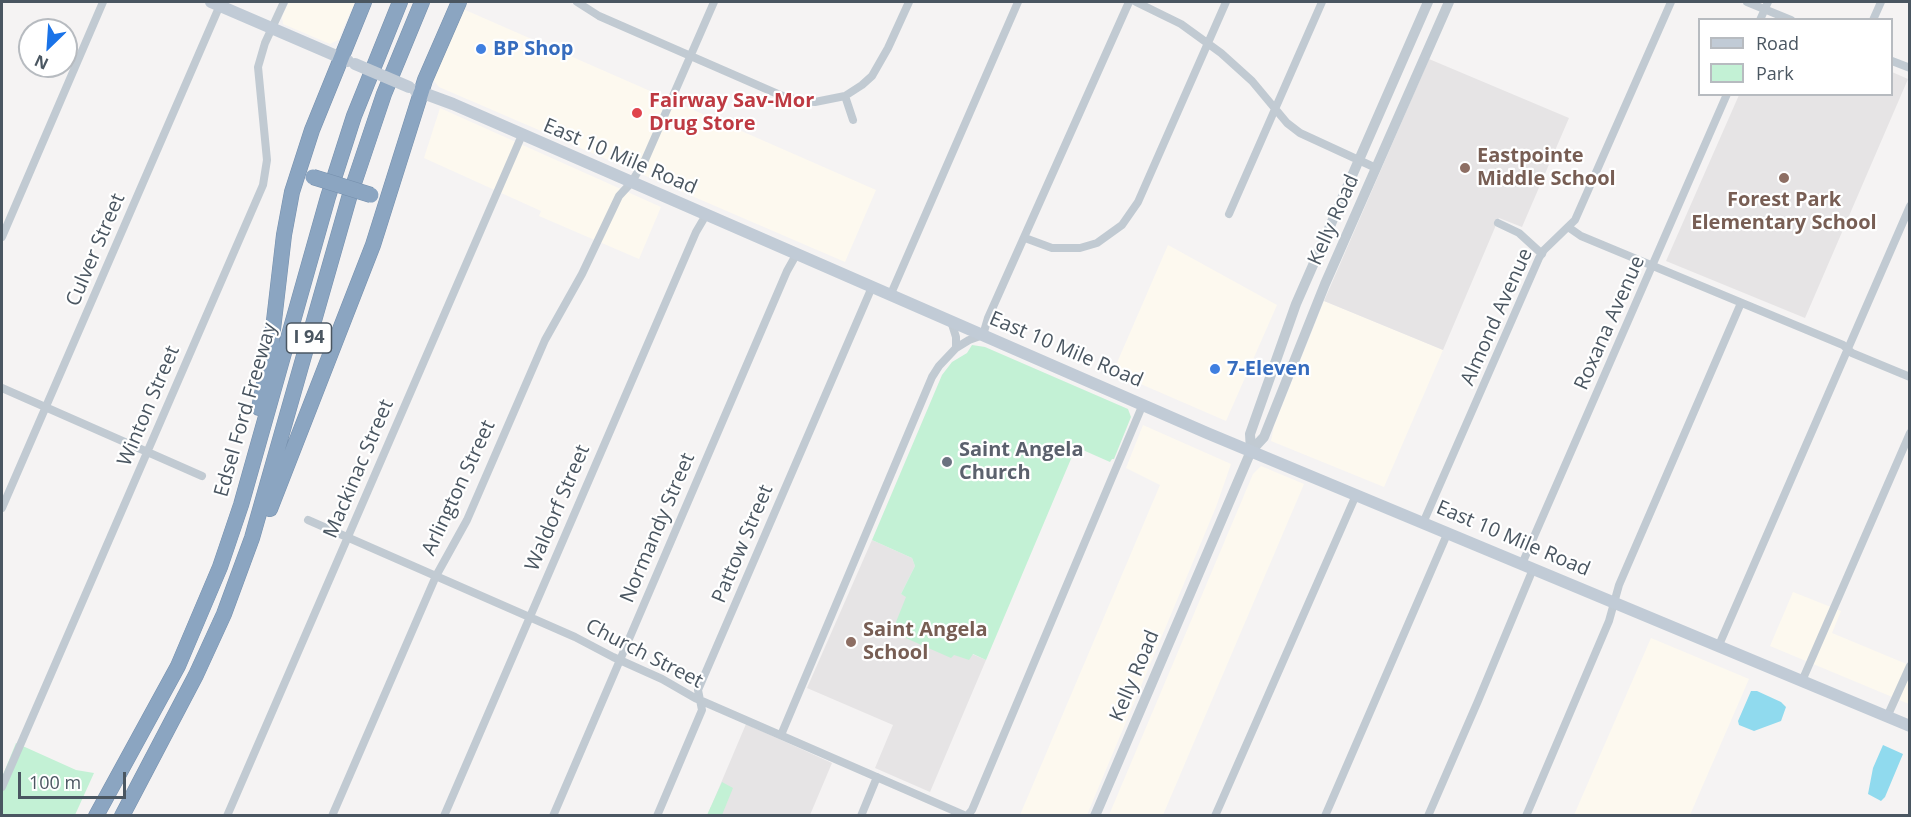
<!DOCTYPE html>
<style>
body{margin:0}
#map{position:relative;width:1911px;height:817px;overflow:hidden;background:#f5f3f3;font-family:"Open Sans",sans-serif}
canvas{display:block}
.frame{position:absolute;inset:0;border:3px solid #4a5661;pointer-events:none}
.legend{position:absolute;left:1698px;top:18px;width:195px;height:78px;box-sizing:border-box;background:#fff;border:2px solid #b7bbc0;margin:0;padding:8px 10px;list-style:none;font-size:18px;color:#4a5661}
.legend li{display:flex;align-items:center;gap:12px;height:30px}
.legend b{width:30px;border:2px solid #b7bbc0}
.north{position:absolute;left:18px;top:18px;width:60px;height:60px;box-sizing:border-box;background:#fff;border:2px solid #b7bbc0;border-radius:50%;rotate:205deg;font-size:16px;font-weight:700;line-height:24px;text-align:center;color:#4a5661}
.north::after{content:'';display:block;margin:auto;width:21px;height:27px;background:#1a73e8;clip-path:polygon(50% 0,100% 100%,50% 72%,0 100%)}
.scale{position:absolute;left:18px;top:772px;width:108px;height:27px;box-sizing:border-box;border:3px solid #4a5661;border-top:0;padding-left:8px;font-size:18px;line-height:21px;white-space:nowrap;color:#4a5661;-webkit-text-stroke:4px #fff;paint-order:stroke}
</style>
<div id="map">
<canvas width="1911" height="817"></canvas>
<div class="frame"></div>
<ul class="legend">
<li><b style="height:8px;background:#c1cbd6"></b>Road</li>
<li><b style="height:16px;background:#c3f1d5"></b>Park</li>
</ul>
<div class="north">N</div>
<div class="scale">100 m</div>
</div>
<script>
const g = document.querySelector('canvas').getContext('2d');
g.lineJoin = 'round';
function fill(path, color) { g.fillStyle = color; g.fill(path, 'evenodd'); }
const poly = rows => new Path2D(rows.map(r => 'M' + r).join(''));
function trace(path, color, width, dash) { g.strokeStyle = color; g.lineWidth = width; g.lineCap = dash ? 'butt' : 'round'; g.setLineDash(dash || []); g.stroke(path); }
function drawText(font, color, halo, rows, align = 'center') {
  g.font = font + ' "Open Sans",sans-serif'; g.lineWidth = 4.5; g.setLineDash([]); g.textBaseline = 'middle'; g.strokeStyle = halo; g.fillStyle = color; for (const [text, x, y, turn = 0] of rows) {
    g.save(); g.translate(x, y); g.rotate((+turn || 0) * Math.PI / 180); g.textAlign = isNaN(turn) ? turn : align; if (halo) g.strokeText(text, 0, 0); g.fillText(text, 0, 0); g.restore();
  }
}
fill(poly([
 [289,2,355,2,340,35,340,39,330,44,283,24,282,17],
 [463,9,876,190,845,262,439,87,434,81,435,76],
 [440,108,661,207,639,259,539,216,541,211,424,158],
 [1168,245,1277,305,1226,421,1113,372],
 [1324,301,1443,350,1384,487,1271,441,1274,426],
 [1143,425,1231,464,1216,507,1087,815,1020,815,1160,485,1126,468],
 [1261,466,1304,484,1163,815,1109,815,1253,474],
 [1793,592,1841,611,1832,633,1909,665,1909,704,1770,646],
 [1651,638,1749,679,1690,815,1574,815]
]), '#fdf9ef');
fill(poly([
 [1429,59,1569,118,1522,227,1499,218,1443,350,1324,301],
 [1892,72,1908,79,1805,318,1666,261,1739,95,1892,94],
 [872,540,912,558,915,566,901,594,907,596,954,655,972,654,986,660,930,792,875,768,893,725,807,688],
 [746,724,832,763,810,815,707,816]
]), '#e6e4e5');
fill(poly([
 [972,345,985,347,1128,409,1131,417,1114,459,1112,459,1110,462,1076,447,986,660,973,654,969,660,954,655,951,658,892,632,906,597,901,594,915,566,912,558,872,540,942,375,952,362,967,353],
 [16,743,76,770,94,773,75,815,2,816,2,777],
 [722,782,733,788,722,815,707,815]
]), '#c3f1d5');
fill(poly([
 [1751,691,1757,691,1781,702,1786,707,1781,721,1754,731,1739,725,1738,721],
 [1883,745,1903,754,1885,797,1881,801,1868,794,1873,768]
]), '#90daee');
const motorway = poly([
 [259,408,270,355,284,235,292,192,312,130,364,2],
 [270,509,373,245,425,80,459,2],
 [96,816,178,666,220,567,241,505,328,197,354,116,400,2],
 [122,816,196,675,224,614,252,538,349,198,384,94,422,2]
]);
trace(motorway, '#7690ad', 16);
trace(poly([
 [577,2,599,16,780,95,802,101,815,102,845,96,862,85,872,76,888,48,909,2],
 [1136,2,1181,24,1221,53,1252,81,1287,123,1300,133,1376,168],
 [1747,2,1791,20],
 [1760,20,1768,2],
 [1873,20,1881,2],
 [1892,61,1910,68],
 [845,96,853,120],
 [1229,214,1322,2],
 [1498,223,1519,233,1542,254],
 [1568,227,1581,236,1843,345,1852,353,1910,377],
 [2,237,103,2],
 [1025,238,1052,248,1080,248,1097,243,1122,225,1138,202,1226,2],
 [890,296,1018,2],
 [951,321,956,337,956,348,969,340,983,335,988,318,1129,2],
 [2,388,202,476],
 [2,508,220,5],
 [308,520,575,637,613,657,662,679,695,698,966,816],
 [1423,523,1539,258,1544,250,1575,220,1671,2],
 [1522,564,1727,94],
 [1719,645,1910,206],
 [1802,681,1910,433],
 [1887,717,1910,666],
 [781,735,932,377,939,366,956,348],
 [2,787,263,185,267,160,258,67,265,43,284,2],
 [227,816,522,135],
 [332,816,436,576,467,520,545,340,582,274,619,196,631,183,645,160,714,2],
 [444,816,696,232,706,215],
 [553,816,787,271,796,255],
 [657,816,702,710,698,690,872,287],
 [861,816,877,777],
 [967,816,972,810,1143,404],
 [1215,816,1356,495],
 [1325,816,1448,532],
 [1428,816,1478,701,1533,569],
 [1526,816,1609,621,1619,585,1741,303]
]), '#c1cad2', 8);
trace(poly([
 [1251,451,1250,434,1296,304,1428,2],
 [1095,816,1251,451,1264,437,1325,284,1449,2]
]), '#c1cad2', 10);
trace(poly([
 [211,2,348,61],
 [415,90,453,104,1207,433,1910,726]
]), '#c1cbd6', 12);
trace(motorway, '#8ba5c1', 15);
const motorwayBridge = poly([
 [313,177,371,195]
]);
trace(motorwayBridge, '#7690ad', 16, []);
trace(poly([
 [355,64,409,87]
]), '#c1cbd6', 12);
trace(motorwayBridge, '#8ba5c1', 15);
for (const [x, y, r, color] of [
 [481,49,6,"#3f7fe0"],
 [637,113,6,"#e0444e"],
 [1465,168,6,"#8d6e63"],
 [1784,178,6,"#8d6e63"],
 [1215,369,6,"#3f7fe0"],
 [947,462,6,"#6b7280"],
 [851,642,6,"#8d6e63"]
]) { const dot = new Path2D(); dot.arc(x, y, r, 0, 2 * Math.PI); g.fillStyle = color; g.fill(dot); trace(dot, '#fff', 2); }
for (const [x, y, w] of [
 [309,338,45]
]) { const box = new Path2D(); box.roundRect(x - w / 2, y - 15, w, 30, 4.5); g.fillStyle = '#fff'; g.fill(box); trace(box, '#4a5661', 1.5); }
drawText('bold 18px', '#4a5661', null, [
 ["I 94",309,338]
]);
drawText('bold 20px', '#366cbe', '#fff', [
 ["BP Shop",493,49],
 ["7-Eleven",1227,369]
], 'left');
drawText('bold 20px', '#be3a42', '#fff', [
 ["Fairway Sav-Mor",649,101],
 ["Drug Store",649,124]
], 'left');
drawText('bold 20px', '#785e54', '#fff', [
 ["Eastpointe",1477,156],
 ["Middle School",1477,179],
 ["Forest Park",1784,200,"center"],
 ["Elementary School",1784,223,"center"],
 ["Saint Angela",863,630],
 ["School",863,653]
], 'left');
drawText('20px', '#4a5661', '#fff', [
 ["East 10 Mile Road",620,157,23],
 ["Kelly Road",1334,220,-66],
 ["Culver Street",96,250,-67],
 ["Almond Avenue",1497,317,-66],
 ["Roxana Avenue",1610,323,-66],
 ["East 10 Mile Road",1066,350,23],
 ["Winton Street",149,406,-67],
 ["Edsel Ford Freeway",246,410,-74],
 ["Mackinac Street",359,469,-67],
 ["Arlington Street",459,488,-65],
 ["Waldorf Street",558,508,-67],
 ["Normandy Street",658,528,-67],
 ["East 10 Mile Road",1513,539,23],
 ["Pattow Street",743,544,-67],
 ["Church Street",644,654,27],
 ["Kelly Road",1135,676,-67]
]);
drawText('bold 20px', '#5b616d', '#fff', [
 ["Saint Angela",959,450],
 ["Church",959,473]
], 'left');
</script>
